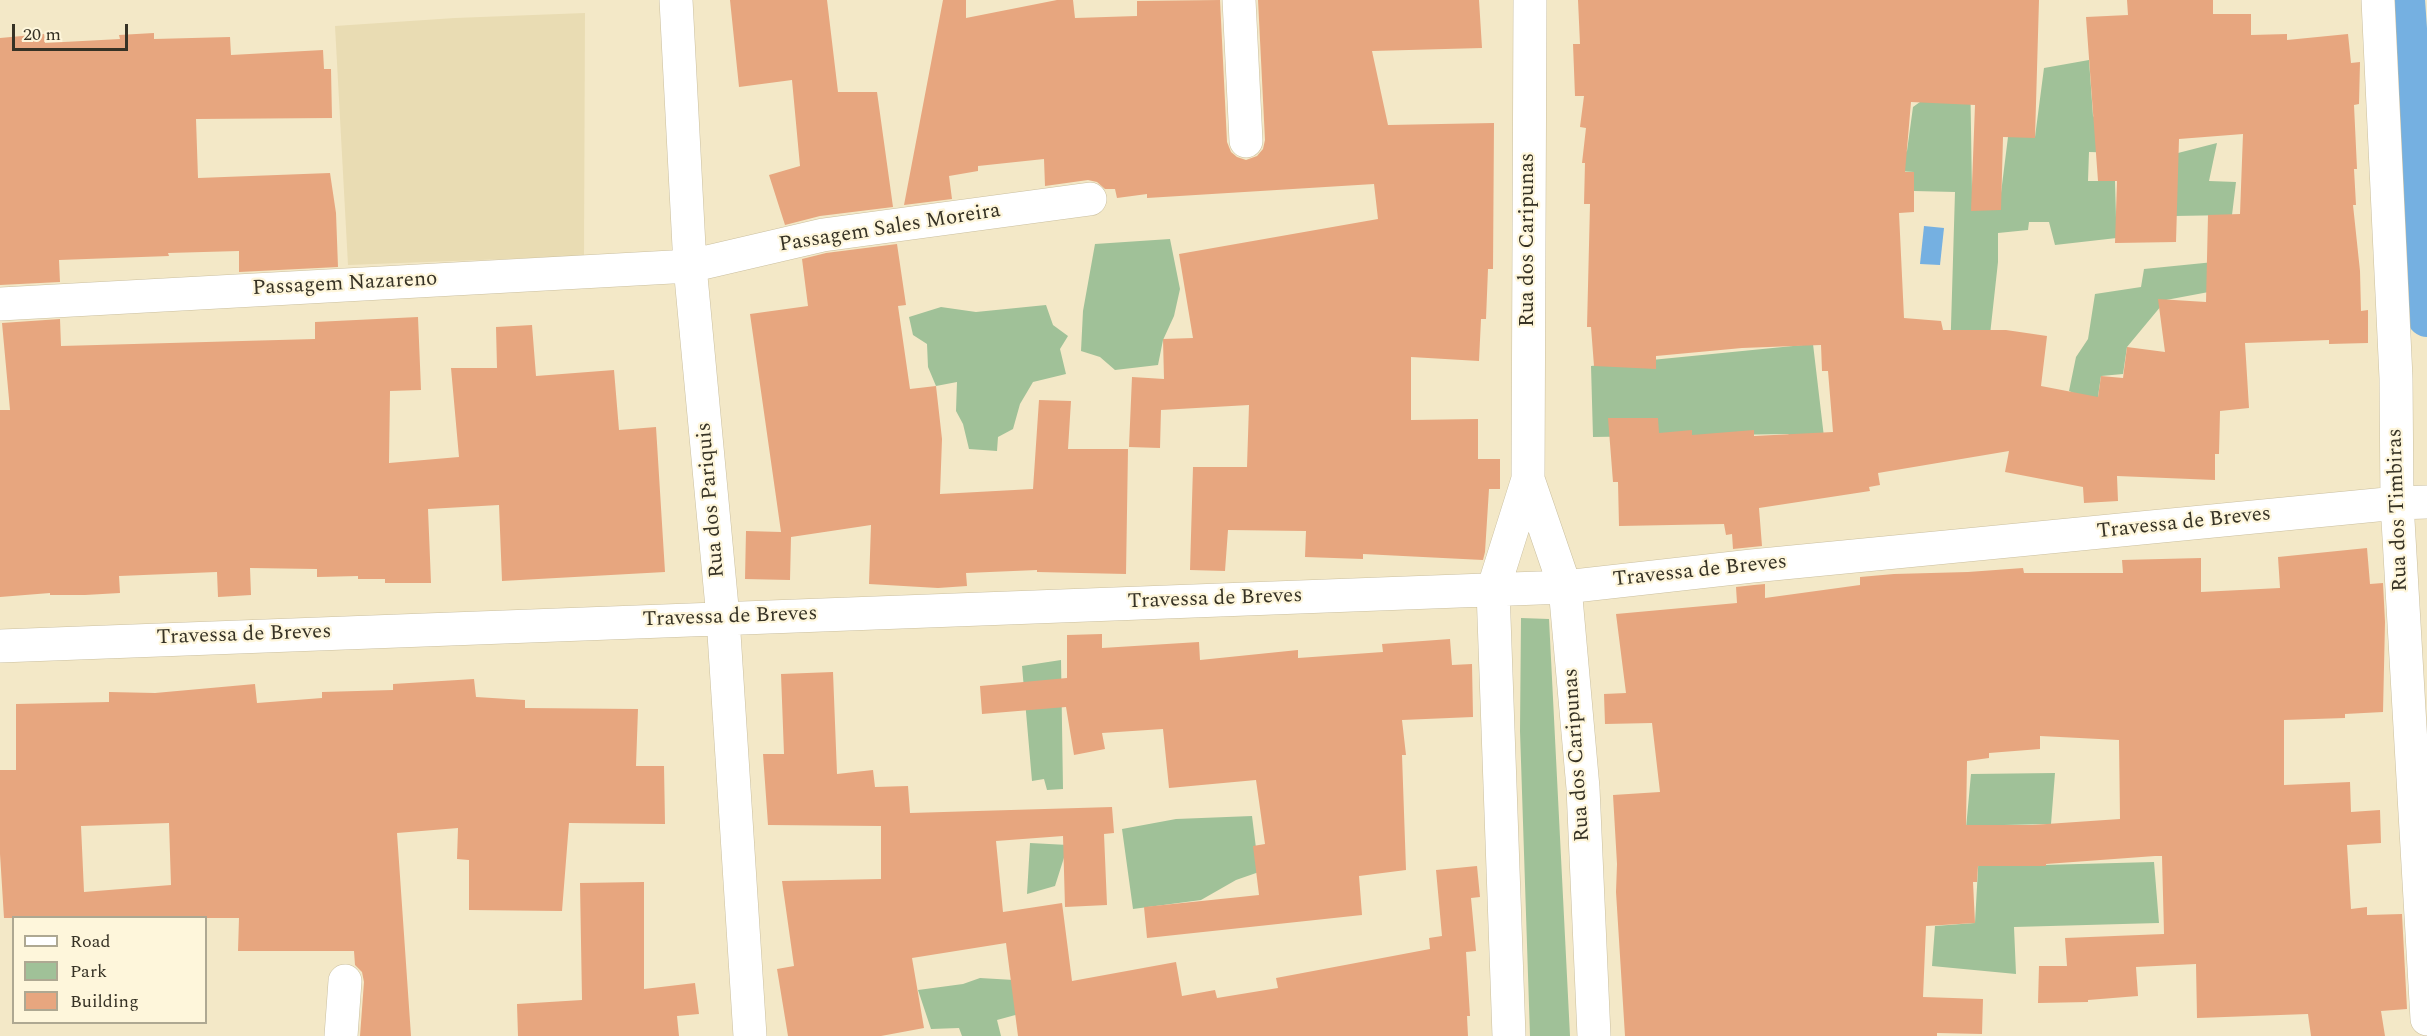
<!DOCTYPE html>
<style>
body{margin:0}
#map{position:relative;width:2427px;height:1036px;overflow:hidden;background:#f3e8c7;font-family:Spectral,serif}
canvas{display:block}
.legend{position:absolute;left:12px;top:916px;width:195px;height:108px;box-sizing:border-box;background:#fef6db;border:2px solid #aea892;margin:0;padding:8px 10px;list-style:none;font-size:18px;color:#363225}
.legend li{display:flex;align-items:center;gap:12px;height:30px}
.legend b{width:30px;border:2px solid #aea892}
.scale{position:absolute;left:12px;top:24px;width:116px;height:27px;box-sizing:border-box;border:3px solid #363225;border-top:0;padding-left:8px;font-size:18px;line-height:21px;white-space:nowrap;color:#363225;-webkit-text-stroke:4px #fef6db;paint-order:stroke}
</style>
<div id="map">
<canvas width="2427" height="1036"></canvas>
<ul class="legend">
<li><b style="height:8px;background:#fff"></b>Road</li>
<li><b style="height:16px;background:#a0c198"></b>Park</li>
<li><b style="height:16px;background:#e7a67f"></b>Building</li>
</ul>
<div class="scale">20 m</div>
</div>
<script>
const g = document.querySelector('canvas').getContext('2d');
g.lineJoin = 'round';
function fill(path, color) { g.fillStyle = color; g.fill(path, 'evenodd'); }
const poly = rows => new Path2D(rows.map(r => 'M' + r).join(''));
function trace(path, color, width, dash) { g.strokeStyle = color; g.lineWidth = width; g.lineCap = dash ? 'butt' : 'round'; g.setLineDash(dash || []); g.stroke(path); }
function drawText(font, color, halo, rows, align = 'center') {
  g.font = font + ' Spectral,serif'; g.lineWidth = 4.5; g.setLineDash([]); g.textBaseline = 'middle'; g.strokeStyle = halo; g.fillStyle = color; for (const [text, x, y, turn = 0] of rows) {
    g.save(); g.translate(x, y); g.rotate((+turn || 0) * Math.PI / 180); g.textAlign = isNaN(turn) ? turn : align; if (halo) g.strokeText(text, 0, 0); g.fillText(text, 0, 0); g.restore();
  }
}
fill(poly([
 [585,13,584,256,348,265,335,26,455,18]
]), '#e9dcb3');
fill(poly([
 [2089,60,2093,116,2128,153,2089,152,2088,181,2115,181,2116,218,2144,218,2143,235,2055,245,2049,222,2029,222,2028,230,1998,233,1998,262,1987,362,1950,360,1955,192,1914,191,1914,172,1883,170,1907,151,1913,107,1970,66,1972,192,2001,193,2008,137,2035,137,2044,68],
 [2217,143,2209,181,2236,182,2232,215,2174,216,2178,153],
 [1170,239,1180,289,1174,316,1163,340,1158,365,1115,370,1100,357,1081,351,1083,311,1095,244],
 [2214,262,2214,291,2166,300,2127,347,2123,374,2101,376,2097,403,2069,391,2076,357,2088,339,2095,294,2141,287,2144,269],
 [1046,305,1053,325,1068,336,1060,349,1066,374,1033,382,1020,404,1013,429,998,437,997,451,969,449,963,424,956,411,957,382,936,386,928,367,927,344,913,335,909,317,941,307,976,312],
 [1813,344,1828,471,1788,434,1593,437,1591,366],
 [1521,618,1549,619,1570,1036,1530,1036,1520,731],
 [1061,660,1063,789,1047,790,1044,779,1032,781,1022,666],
 [2055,773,2051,824,2004,825,2004,866,2154,862,2159,923,2014,927,2016,974,1932,966,1935,926,1975,923,1979,851,1964,850,1971,774],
 [1252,816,1259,872,1236,880,1201,900,1133,909,1122,829,1176,819],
 [1030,843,1068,845,1055,886,1027,894],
 [980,978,1014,980,1019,1014,997,1020,1001,1036,962,1036,959,1028,931,1029,918,990,963,984]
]), '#a0c198');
fill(poly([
 [1924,226,1944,228,1940,265,1920,264]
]), '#75b0e1');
trace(poly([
 [2405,0,2427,317]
]), '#75b0e1', 40);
fill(poly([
 [730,0,827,0,838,92,877,92,893,207,820,216,785,225,769,175,800,166,792,80,739,87],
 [943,0,966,0,966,18,1057,0,1073,0,1075,18,1137,16,1137,1,1220,0,1227,142,1231,152,1237,157,1246,160,1257,156,1263,149,1265,140,1258,0,1479,0,1482,48,1372,51,1388,125,1494,123,1493,269,1488,269,1486,319,1481,319,1479,361,1411,357,1411,420,1478,419,1478,459,1500,459,1500,489,1489,489,1485,552,1483,560,1363,554,1363,559,1305,557,1306,531,1228,530,1225,571,1190,570,1193,467,1247,467,1249,405,1161,410,1160,448,1129,447,1132,377,1164,379,1163,339,1193,338,1179,254,1378,219,1374,184,1147,198,1147,194,1117,198,1115,189,1105,189,1097,182,1088,180,1045,186,1044,159,978,166,978,171,949,176,952,199,904,205],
 [1578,0,2039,0,2035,138,2003,137,2001,210,1971,211,1975,105,1911,102,1905,172,1914,172,1914,212,1899,213,1904,318,1941,321,1943,330,2006,330,2047,336,2041,386,2098,397,2101,376,2123,378,2127,347,2165,352,2158,299,2206,302,2208,215,2240,214,2243,134,2179,139,2176,242,2115,243,2117,181,2098,181,2086,17,2128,15,2127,0,2213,0,2213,14,2251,14,2251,35,2287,34,2287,40,2348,34,2351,63,2360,62,2359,104,2354,105,2357,169,2354,169,2356,205,2353,205,2360,271,2361,311,2368,310,2368,343,2329,344,2329,340,2245,343,2249,408,2220,411,2219,454,2215,454,2215,480,2117,476,2118,501,2084,503,2083,487,2005,472,2009,451,1878,473,1880,485,1869,487,1870,491,1759,508,1762,546,1733,549,1732,534,1726,535,1724,524,1619,526,1618,482,1613,482,1608,418,1658,418,1659,433,1692,430,1692,435,1754,430,1754,436,1833,432,1828,371,1822,371,1821,345,1742,348,1656,356,1656,369,1594,366,1591,327,1587,327,1590,204,1584,204,1585,163,1582,163,1586,128,1580,127,1584,96,1575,96,1573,44,1580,44],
 [154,33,154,39,230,37,231,55,323,50,324,69,331,69,332,118,196,119,198,178,330,173,336,213,338,267,239,272,239,251,168,253,169,256,59,260,60,282,0,285,0,38,44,34,45,43,120,39,119,35],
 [897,244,906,305,898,306,910,389,936,386,942,439,940,494,1033,489,1039,400,1071,401,1068,449,1128,449,1126,574,1037,572,1037,570,966,573,967,586,938,588,869,584,871,525,791,537,790,580,745,579,746,531,781,532,750,314,808,306,802,259,826,253],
 [418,317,421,390,390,391,389,463,459,457,451,368,497,368,496,327,532,325,536,376,614,370,619,430,656,427,665,572,502,581,499,505,428,509,431,583,385,583,385,579,358,579,358,576,317,577,317,569,250,568,251,595,218,597,217,572,119,576,120,593,85,595,50,595,50,593,0,597,0,410,10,410,2,323,60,319,61,346,315,339,315,322],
 [2367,548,2370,584,2383,583,2385,622,2383,712,2345,714,2345,718,2284,720,2284,785,2350,782,2351,812,2380,810,2381,843,2347,845,2351,909,2367,907,2367,915,2402,914,2407,1009,2381,1011,2385,1036,2311,1036,2308,1014,2197,1018,2196,964,2136,967,2138,996,2088,1000,2088,1002,2038,1003,2039,966,2067,966,2065,938,2164,934,2162,856,2155,856,2046,864,2046,866,1978,866,1977,882,1973,882,1975,923,1926,926,1923,997,1983,999,1982,1034,1937,1033,1937,1036,1625,1036,1616,892,1617,864,1613,795,1660,792,1652,723,1605,724,1604,694,1626,693,1616,614,1737,603,1736,587,1754,585,1765,584,1765,598,1860,585,1860,577,1894,574,1968,572,2023,568,2024,573,2123,573,2122,560,2201,558,2201,592,2280,588,2278,557],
 [2040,736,2119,740,2120,819,2032,825,1966,825,1967,761,1989,758,1989,753,2040,749],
 [1102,634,1102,648,1199,642,1200,660,1298,650,1298,658,1383,652,1382,644,1450,639,1452,665,1472,664,1473,717,1402,720,1406,755,1402,755,1406,870,1359,876,1362,915,1147,938,1144,907,1259,895,1253,846,1265,844,1256,780,1169,788,1163,729,1102,733,1105,749,1074,755,1066,707,982,714,980,686,1067,678,1067,635],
 [833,672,837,774,873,770,875,787,908,786,910,813,1112,807,1114,833,1104,834,1107,905,1065,907,1063,836,996,841,1003,912,1062,903,1072,981,1176,962,1182,996,1215,990,1217,998,1278,988,1276,978,1430,949,1429,938,1442,936,1436,870,1477,866,1480,897,1471,898,1476,951,1466,952,1470,1016,1467,1016,1468,1036,1018,1036,1006,943,912,958,924,1028,881,1036,788,1036,777,969,794,966,782,881,881,879,881,826,768,825,763,754,784,754,781,674],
 [474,679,476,697,525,700,525,708,638,709,636,766,664,766,665,824,569,823,562,911,469,910,469,860,457,859,458,828,397,833,411,1036,360,1036,364,982,362,972,355,965,354,951,238,951,239,918,4,918,0,854,0,770,16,770,16,704,109,702,109,692,155,693,255,684,257,703,322,698,322,692,393,690,393,684],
 [169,823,171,885,84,892,81,826],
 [644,882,644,989,695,983,699,1014,677,1016,679,1036,518,1036,517,1004,582,1000,580,883]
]), '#e7a67f');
const minor = poly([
 [676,0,690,266,723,618,750,1036],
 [1239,0,1246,141],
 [2378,0,2396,378,2397,503,2427,1019],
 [0,304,690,266,823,235,1090,199],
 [1528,479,1565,587,1583,788,1594,1036],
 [0,646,1565,587,1752,566,2397,503,2427,502],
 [341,1036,345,981],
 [1509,1036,1493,590,1528,479,1530,0]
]);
trace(minor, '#cabf9f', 34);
trace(minor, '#fff', 33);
drawText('21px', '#363225', '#fef6db', [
 ["Passagem Sales Moreira",890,229,-9],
 ["Rua dos Caripunas",1529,240,-90],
 ["Passagem Nazareno",345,285,-3],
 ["Rua dos Pariquis",712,500,-95],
 ["Rua dos Timbiras",2399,510,-92],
 ["Travessa de Breves",2184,524,-6],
 ["Travessa de Breves",1700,572,-6],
 ["Travessa de Breves",1215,600,-2],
 ["Travessa de Breves",730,618,-2],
 ["Travessa de Breves",244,636,-2],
 ["Rua dos Caripunas",1578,755,-94]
]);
</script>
